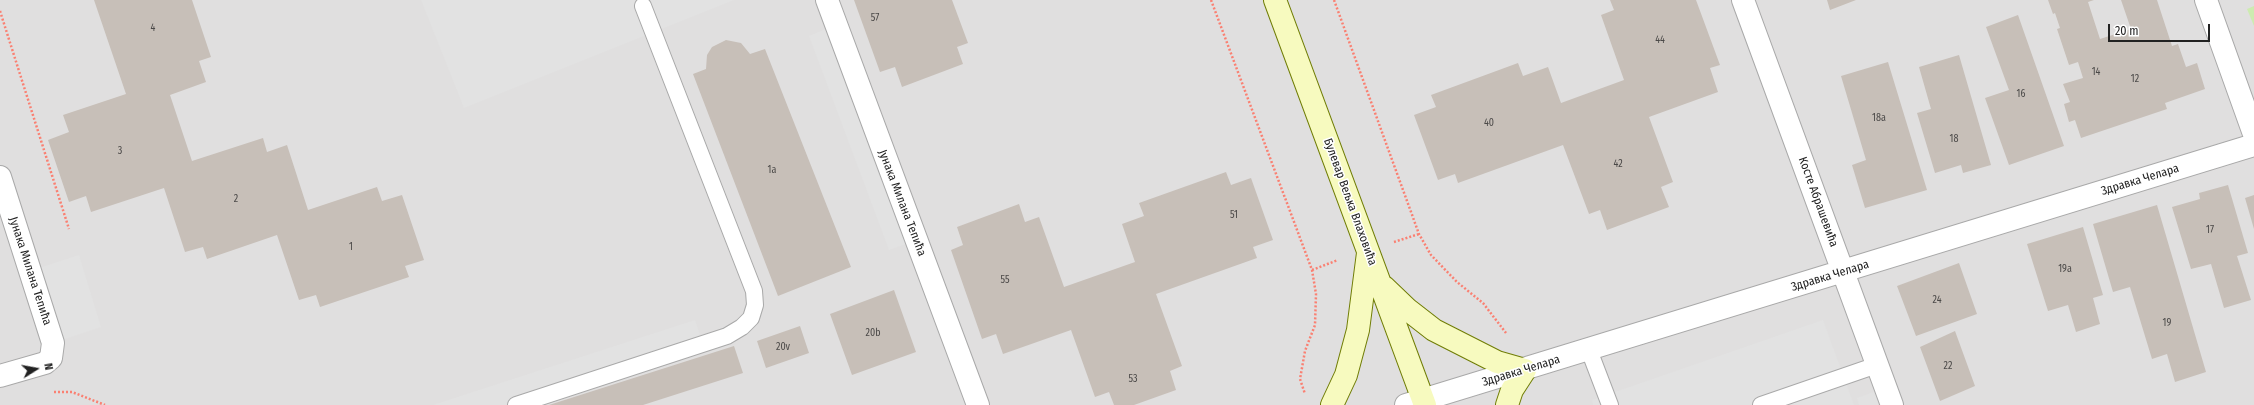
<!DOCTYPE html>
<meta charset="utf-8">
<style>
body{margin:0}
#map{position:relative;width:2254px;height:405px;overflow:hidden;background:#f2efe9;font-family:"Fira Sans Condensed",sans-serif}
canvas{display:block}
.north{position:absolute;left:16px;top:349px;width:40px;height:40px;-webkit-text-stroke:3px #fff;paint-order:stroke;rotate:79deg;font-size:11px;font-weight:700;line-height:16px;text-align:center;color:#222}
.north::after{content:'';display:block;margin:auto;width:14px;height:18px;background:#222;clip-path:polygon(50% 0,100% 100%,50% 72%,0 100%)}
.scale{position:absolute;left:2108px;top:24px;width:102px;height:18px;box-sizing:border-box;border:2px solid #222;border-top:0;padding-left:5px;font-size:12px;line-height:14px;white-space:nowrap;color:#222;-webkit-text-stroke:3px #fff;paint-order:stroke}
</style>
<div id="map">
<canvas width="2254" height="405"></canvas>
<div class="north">N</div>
<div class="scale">20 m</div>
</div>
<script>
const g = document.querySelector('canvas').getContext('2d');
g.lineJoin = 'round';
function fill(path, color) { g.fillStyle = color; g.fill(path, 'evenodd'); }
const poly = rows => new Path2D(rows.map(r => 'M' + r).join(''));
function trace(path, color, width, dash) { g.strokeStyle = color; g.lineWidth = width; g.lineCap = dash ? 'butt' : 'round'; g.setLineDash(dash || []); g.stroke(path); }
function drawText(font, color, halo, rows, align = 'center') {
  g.font = font + ' "Fira Sans Condensed",sans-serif'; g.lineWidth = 3; g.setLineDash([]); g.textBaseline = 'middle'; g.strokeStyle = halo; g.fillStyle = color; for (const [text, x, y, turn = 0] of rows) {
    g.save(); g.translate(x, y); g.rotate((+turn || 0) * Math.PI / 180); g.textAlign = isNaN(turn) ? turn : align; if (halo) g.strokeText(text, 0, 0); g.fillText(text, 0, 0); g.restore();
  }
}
fill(poly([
 [0,0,2254,0,2254,405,0,405]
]), '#e0dfdf');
fill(poly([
 [2254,6,2254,26,2247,9]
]), '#cdebb0');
fill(poly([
 [421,0,734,0,464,108],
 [836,25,917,240,889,250,809,36],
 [79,255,101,327,53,343,30,271],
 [695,320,703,344,516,405,433,405],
 [1823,320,1854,405,1593,405,1592,400],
 [1885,388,1892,405,1859,405,1857,398]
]), '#e2e2e2');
fill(poly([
 [94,0,192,0,211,57,199,61,206,82,170,95,192,161,263,138,267,152,287,145,308,210,377,187,382,201,402,195,424,260,405,266,409,277,320,307,316,295,299,300,277,235,207,259,203,247,185,252,164,188,91,212,86,196,69,202,48,140,69,132,63,115,126,94],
 [854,0,952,0,968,43,957,47,963,64,902,87,895,67,880,72],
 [1610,0,1696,0,1720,65,1710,68,1718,92,1649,117,1673,182,1661,187,1669,207,1607,230,1600,210,1589,214,1563,145,1458,183,1455,174,1438,180,1414,115,1436,107,1431,95,1518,63,1523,76,1548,67,1561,103,1624,80,1601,15,1614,10],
 [1827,0,1856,0,1830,10],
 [2048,0,2094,0,2088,2,2100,39,2131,29,2121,0,2157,0,2172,46,2178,44,2186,67,2197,63,2205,89,2165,103,2167,109,2081,138,2075,120,2069,122,2064,104,2070,102,2063,84,2083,78,2078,62,2069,65,2057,29,2060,28,2055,13,2053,14],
 [2018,15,2064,146,2009,165,1985,98,2009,90,1986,27],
 [726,40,741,43,750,54,765,49,851,267,778,296,693,74,706,69,707,55,712,47],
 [1959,55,1991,165,1963,173,1961,165,1935,173,1917,113,1931,109,1919,67],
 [1888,62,1927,190,1865,208,1852,165,1866,160,1841,76],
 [1226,172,1231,185,1251,178,1273,240,1253,247,1257,258,1156,294,1182,366,1170,371,1176,390,1134,405,1114,405,1109,392,1095,397,1071,330,1003,354,996,334,982,339,951,250,963,245,957,227,1019,204,1025,222,1039,217,1064,287,1135,262,1122,224,1144,216,1139,203],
 [2228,185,2248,253,2237,256,2251,300,2224,308,2211,264,2191,269,2172,207,2200,199,2199,193],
 [2254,195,2254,229,2245,198],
 [2157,205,2206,372,2175,382,2167,354,2152,359,2130,287,2113,292,2093,224],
 [2083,227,2103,295,2093,298,2100,324,2076,332,2068,305,2048,311,2027,244],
 [1959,263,1977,314,1916,336,1897,286],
 [894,290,916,352,852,375,830,314],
 [800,326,809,353,766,368,757,341],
 [1955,331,1975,386,1940,401,1920,347],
 [734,346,743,373,643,405,549,405]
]), '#c7bfb8');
const lane = poly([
 [1589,350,1610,405],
 [516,405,727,336,742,327,751,318,755,305,754,291,643,6],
 [1761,405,1877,365]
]);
const street = poly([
 [827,0,978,405],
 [1743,0,1892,405],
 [2206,0,2254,134],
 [0,177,53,343,51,358,45,363,0,376],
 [1406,405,2254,145]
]);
const secondary = poly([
 [1275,0,1425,405],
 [1384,287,1407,309,1434,330,1497,362,1525,370,1512,390,1507,405],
 [1332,405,1346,375,1358,330,1368,253]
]);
trace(lane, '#a9a9a9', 18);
trace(street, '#a9a9a9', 24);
trace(secondary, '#707d05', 24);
trace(poly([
 [1211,0,1312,270,1316,294,1315,325,1305,351,1300,379,1305,394],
 [1334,0,1419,234,1431,255,1457,282,1483,303,1506,333],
 [0,11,69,229],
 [1394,242,1419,234],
 [1312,270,1338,260],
 [54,392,72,392,105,405]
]), '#fa8072', 2.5, [2, 2]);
trace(lane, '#fff', 16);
trace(street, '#fff', 22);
trace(secondary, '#f7fabf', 22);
drawText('10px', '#4b4948', null, [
 ["57",875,18],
 ["4",153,28],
 ["44",1660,40],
 ["14",2096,72],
 ["12",2135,79],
 ["16",2021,94],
 ["18a",1879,118],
 ["40",1489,123],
 ["18",1954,139],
 ["3",120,151],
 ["42",1618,164],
 ["1a",772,170],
 ["2",236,199],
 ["51",1234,215],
 ["17",2210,230],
 ["1",351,247],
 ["19a",2065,269],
 ["55",1005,280],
 ["24",1937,300],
 ["19",2167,323],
 ["20b",873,333],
 ["20v",783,347],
 ["22",1948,366],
 ["53",1133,379]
]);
drawText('12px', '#222', '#fff', [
 ["Здравка Челара",2140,180,-17],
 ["Булевар Вељка Влаховића",1350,202,70],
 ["Косте Абрашевића",1818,202,70],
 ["Јунака Милана Тепића",902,203,69],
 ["Јунака Милана Тепића",30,271,72],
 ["Здравка Челара",1830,276,-17],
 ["Здравка Челара",1521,371,-17]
]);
</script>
